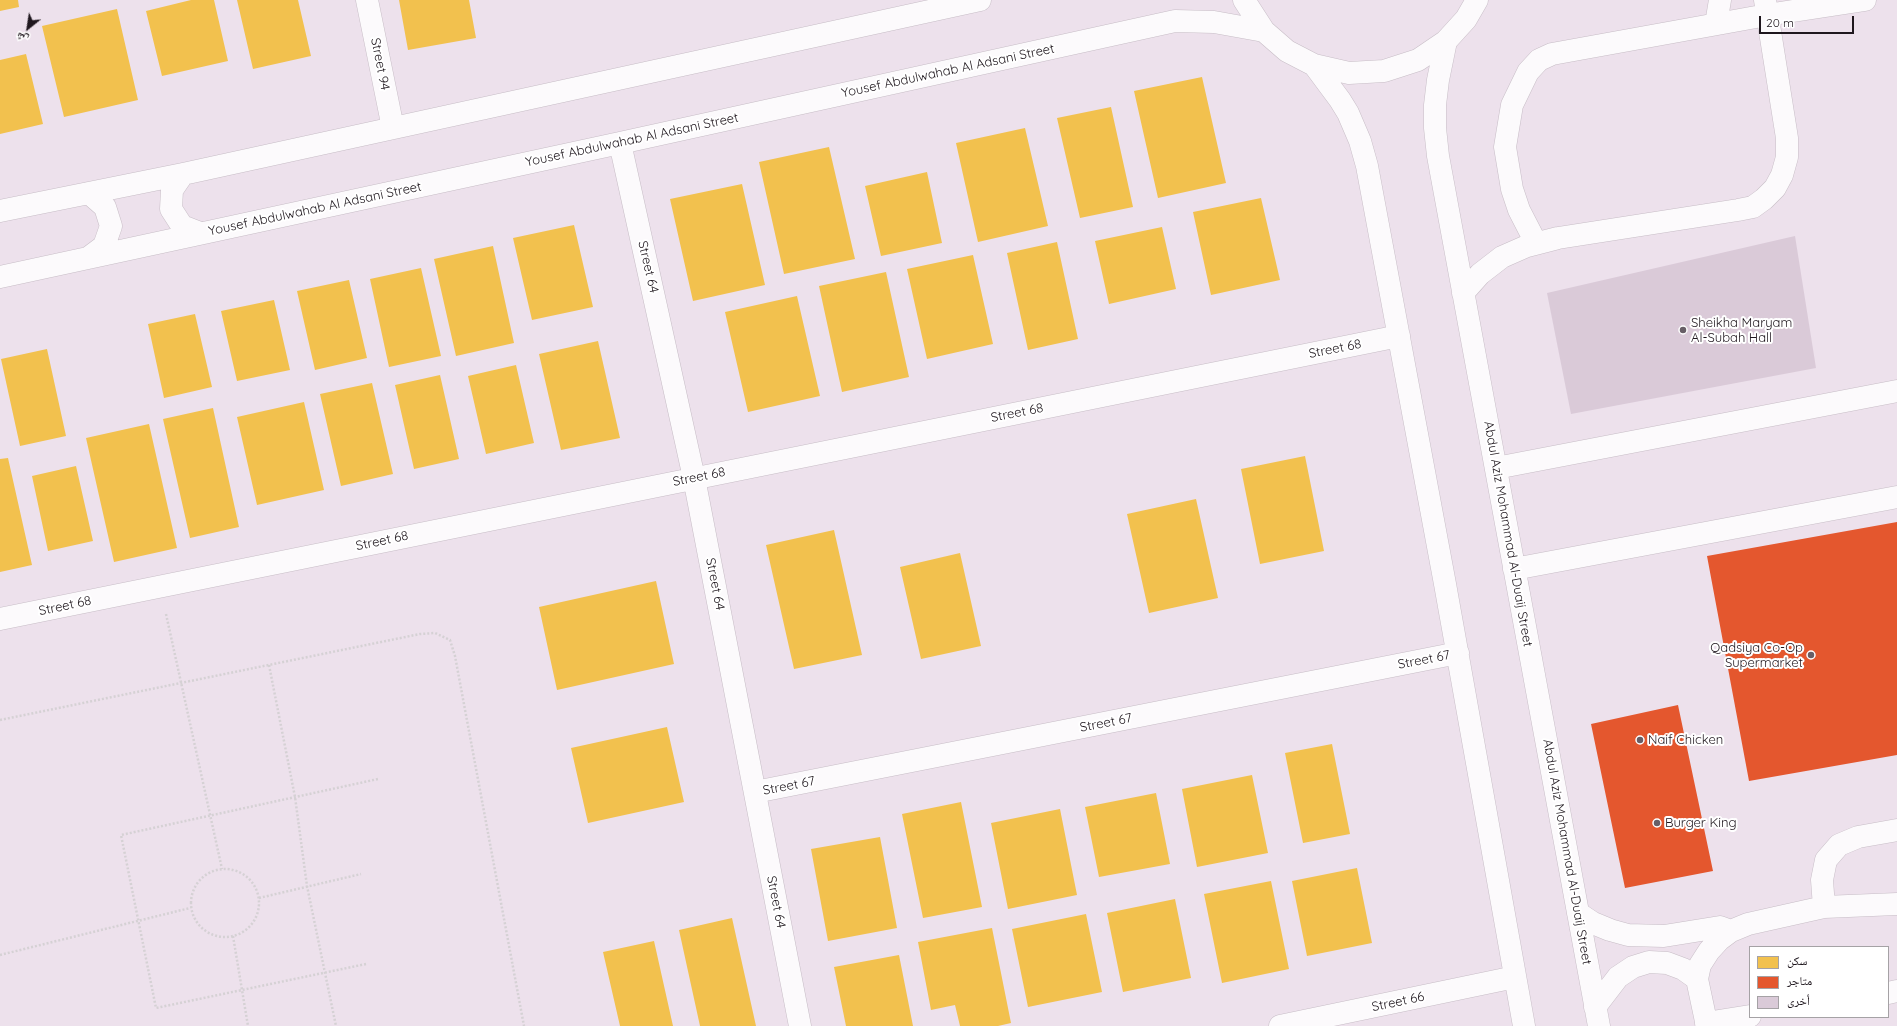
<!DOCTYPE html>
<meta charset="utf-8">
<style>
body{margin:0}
#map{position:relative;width:1897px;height:1026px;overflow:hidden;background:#ede1ec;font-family:Quicksand,"Noto Naskh Arabic",sans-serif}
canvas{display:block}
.legend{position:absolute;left:1749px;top:946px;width:140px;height:72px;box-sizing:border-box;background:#fff;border:1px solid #a5a2a5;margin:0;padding:5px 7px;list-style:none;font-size:12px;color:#1f171e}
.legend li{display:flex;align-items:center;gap:8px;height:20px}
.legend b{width:20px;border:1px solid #a5a2a5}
.north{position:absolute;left:8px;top:8px;width:40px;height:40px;-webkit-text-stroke:3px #fff;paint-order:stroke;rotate:210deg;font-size:11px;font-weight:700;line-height:16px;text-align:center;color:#1f171e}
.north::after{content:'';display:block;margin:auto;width:14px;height:18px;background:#1f171e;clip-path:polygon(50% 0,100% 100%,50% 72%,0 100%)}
.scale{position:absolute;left:1759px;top:16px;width:95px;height:18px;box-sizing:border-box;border:2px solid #1f171e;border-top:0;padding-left:5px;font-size:12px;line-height:14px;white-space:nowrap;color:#1f171e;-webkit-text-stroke:3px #fff;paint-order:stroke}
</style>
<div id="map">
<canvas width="1897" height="1026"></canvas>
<ul class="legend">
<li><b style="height:11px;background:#f2c14e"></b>سكن</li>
<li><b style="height:11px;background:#e4572e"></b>متاجر</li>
<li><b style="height:11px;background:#dacad8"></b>أخرى</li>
</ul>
<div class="north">ش</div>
<div class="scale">20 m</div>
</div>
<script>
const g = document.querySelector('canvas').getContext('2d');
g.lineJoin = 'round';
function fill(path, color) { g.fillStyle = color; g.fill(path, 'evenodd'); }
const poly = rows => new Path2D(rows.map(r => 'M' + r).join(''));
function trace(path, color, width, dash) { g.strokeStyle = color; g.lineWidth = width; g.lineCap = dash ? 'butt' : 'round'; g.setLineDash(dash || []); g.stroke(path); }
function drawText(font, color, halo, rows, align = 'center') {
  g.font = font + ' Quicksand,sans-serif'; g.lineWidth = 4; g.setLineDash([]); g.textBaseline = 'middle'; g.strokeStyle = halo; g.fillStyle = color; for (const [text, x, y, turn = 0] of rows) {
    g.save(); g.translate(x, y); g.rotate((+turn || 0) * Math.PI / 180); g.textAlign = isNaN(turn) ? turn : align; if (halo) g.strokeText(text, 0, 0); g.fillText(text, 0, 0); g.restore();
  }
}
fill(poly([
 [0,0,18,0,19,7,0,11],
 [191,0,214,0,228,61,162,76,146,11],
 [237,0,298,0,311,56,253,69],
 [399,0,469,0,476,38,408,50],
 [117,9,138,100,64,117,42,26],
 [26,54,43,124,0,134,0,60],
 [1202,77,1226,183,1158,198,1134,91],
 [1111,107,1133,207,1080,218,1057,118],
 [1025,128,1048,226,978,242,956,143],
 [829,147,855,259,784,274,759,162],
 [927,172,942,243,881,256,865,186],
 [742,184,765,285,693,301,670,199],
 [1261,198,1280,280,1211,295,1193,212],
 [574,225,593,307,532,320,513,238],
 [1162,227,1176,289,1109,304,1095,241],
 [1057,242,1078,339,1028,350,1007,253],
 [493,246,514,343,456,356,434,259],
 [973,255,993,344,927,359,907,269],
 [421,268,441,356,389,367,370,279],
 [886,272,909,377,842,392,819,286],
 [349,280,367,358,315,370,297,291],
 [797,296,820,396,748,412,725,312],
 [274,300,290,370,237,381,221,311],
 [195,314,212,387,164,398,148,324],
 [598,341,620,438,561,450,539,354],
 [47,349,66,436,20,446,1,359],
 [516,365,534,443,486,454,468,376],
 [440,375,459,459,414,469,395,385],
 [372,383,393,474,341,486,320,394],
 [304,402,324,490,257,505,237,417],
 [213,408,239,527,190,538,163,419],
 [149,424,177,548,114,562,86,438],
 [1305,456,1324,551,1260,564,1241,469],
 [8,458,32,565,0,572,0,459],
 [76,466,93,541,48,551,32,476],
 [1196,499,1218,598,1149,613,1127,514],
 [834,530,862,655,794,669,766,545],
 [960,553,981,646,921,659,900,567],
 [656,581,674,664,557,690,539,607],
 [667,727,684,802,588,823,571,748],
 [1332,744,1350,834,1303,843,1285,753],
 [1252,775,1268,853,1197,867,1182,789],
 [1156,793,1170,864,1099,877,1085,807],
 [961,802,982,907,923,918,902,814],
 [1060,809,1077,895,1008,909,991,823],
 [880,837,897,928,828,941,811,849],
 [1357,868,1372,943,1307,956,1292,881],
 [1271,881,1289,969,1222,983,1204,894],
 [1175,899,1191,978,1123,992,1107,913],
 [1086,914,1102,992,1028,1007,1012,929],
 [732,918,756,1026,700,1026,679,930],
 [992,928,1011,1023,998,1026,960,1026,955,1005,931,1010,918,942],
 [654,941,673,1026,620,1026,603,952],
 [899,955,913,1026,846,1026,834,967]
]), '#f2c14e');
fill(poly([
 [1897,522,1897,755,1749,781,1707,556],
 [1678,705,1713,871,1625,888,1591,724]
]), '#e4572e');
fill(poly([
 [1795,236,1816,368,1571,414,1547,293]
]), '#dacad8');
const minor = poly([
 [367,0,393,128],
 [1244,0,1264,31,1287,51,1314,65,1349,73,1384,71,1418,60,1446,41,1466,19,1477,0],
 [1716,24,1720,0],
 [1446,41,1438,80,1435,105,1435,128,1438,156,1599,1026],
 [1314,65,1340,100,1348,113,1360,141,1367,166,1445,584,1524,1026],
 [620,143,694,478,800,1026],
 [183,174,172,190,171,209,182,226,200,233],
 [0,211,183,174,980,0],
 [1536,243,1519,210,1512,189,1505,147,1512,105,1528,72,1539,60,1552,54,1767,15,1865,0],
 [88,258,104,246,111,226,105,207,89,193],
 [0,277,620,143,1175,21,1214,22,1264,31],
 [1463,293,1480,274,1502,257,1527,246,1558,238,1738,210,1753,207,1764,199,1775,188,1782,175,1787,157,1787,138,1765,0],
 [1496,468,1897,391],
 [1514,569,1897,497],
 [0,619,1399,336],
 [755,792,1458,653],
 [1897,830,1858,837,1839,845,1826,860,1822,880,1824,907,1897,904],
 [1578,913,1593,923,1610,930,1628,935,1664,936,1720,927,1731,931],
 [1888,993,1897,991],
 [1595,1007,1618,977,1633,967,1649,962,1667,963,1683,969,1697,979],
 [1706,1023,1750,1016],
 [1280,1026,1515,977],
 [1707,1026,1697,979,1700,965,1709,951,1719,940,1731,931,1748,924,1824,907]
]);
trace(minor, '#c7bdc6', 23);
trace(poly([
 [166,614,222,869],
 [269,665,295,797,307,886,336,1026],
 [0,720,420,634,435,633,450,640,455,656,524,1026],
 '191 903a34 34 0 1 1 68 0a34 34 0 1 1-68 0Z',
 [259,898,361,874],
 [233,936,248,1026],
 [0,955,190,908],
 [366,964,156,1008,121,835,378,779]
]), '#d5d1d4', 2.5, [2, 2]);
trace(minor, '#fcfafc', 22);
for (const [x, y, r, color] of [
 [1683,330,4,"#675e66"],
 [1811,655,4,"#675e66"],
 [1640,740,4,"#675e66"],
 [1657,823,4,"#675e66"]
]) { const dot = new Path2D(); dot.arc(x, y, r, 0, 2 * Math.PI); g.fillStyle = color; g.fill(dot); trace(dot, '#fff', 1.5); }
drawText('13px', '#1f171e', '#fff', [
 ["Street 94",380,64,79],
 ["Yousef Abdulwahab Al Adsani Street",948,71,-12],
 ["Yousef Abdulwahab Al Adsani Street",632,140,-12],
 ["Yousef Abdulwahab Al Adsani Street",315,209,-12],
 ["Street 64",648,267,77],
 ["Street 68",1335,349,-11],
 ["Street 68",1017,413,-11],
 ["Street 68",699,477,-11],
 ["Abdul Aziz Mohammad Al-Duaij Street",1508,534,80],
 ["Street 68",382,541,-12],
 ["Street 64",715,584,79],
 ["Street 68",65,606,-12],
 ["Street 67",1424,660,-11],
 ["Street 67",1106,723,-11],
 ["Street 67",789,786,-11],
 ["Abdul Aziz Mohammad Al-Duaij Street",1567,852,80],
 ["Street 64",776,902,79],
 ["Street 66",1398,1002,-12]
]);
drawText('13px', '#1f171e', '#fff', [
 ["Sheikha Maryam",1691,323],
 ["Al-Subah Hall",1691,338],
 ["Qadsiya Co-Op",1803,648,"right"],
 ["Supermarket",1803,663,"right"],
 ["Naif Chicken",1648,740],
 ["Burger King",1665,823]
], 'left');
</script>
